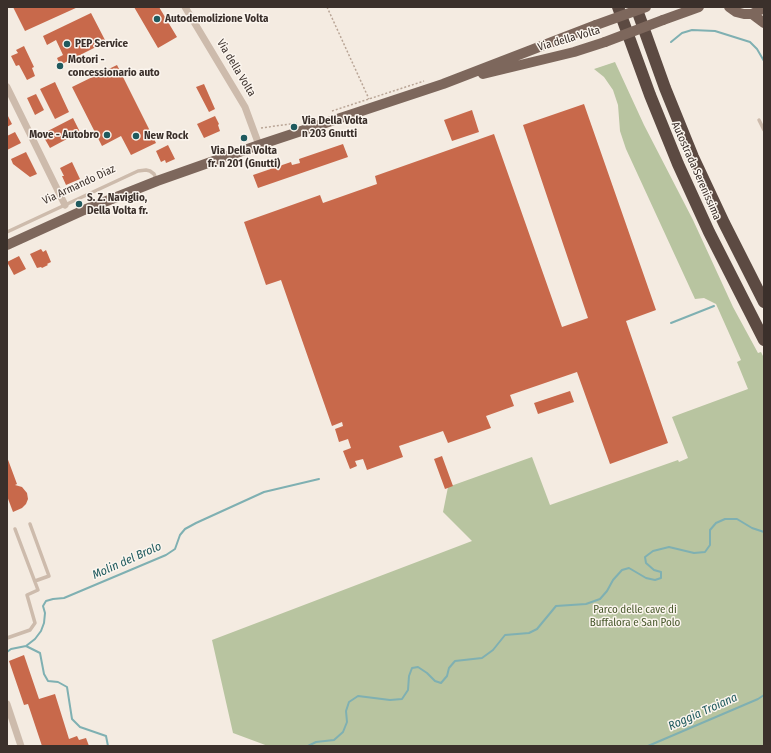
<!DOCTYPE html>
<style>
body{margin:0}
#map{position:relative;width:771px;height:753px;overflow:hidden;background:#f4ebe1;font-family:"Fira Sans Condensed",sans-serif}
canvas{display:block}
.frame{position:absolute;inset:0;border:8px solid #3b302b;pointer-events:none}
</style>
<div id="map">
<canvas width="771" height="753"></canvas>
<div class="frame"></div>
</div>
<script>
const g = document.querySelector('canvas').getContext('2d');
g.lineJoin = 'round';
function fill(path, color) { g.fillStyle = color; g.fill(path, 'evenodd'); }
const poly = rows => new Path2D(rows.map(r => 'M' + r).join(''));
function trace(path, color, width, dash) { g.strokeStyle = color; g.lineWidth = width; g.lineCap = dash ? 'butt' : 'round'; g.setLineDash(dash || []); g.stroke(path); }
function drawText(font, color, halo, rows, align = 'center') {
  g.font = font + ' "Fira Sans Condensed",sans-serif'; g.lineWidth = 3; g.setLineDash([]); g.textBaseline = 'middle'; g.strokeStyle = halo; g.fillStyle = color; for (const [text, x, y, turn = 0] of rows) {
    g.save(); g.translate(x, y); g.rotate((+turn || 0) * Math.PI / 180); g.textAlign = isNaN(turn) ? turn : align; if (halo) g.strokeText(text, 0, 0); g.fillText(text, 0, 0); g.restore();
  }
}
fill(poly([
 [615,62,644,125,693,220,733,307,758,353,761,352,764,358,764,746,268,746,233,733,212,640,472,541,443,512,448,487,532,457,550,505,678,460,679,462,688,458,672,417,748,389,737,362,741,360,716,304,704,298,695,299,626,149,620,131,618,105,613,90,604,77,594,69]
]), '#b8c4a0');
trace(poly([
 [671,42,682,33,692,30,715,31,750,42,757,49,764,61],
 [671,323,714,306],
 [26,646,40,653,44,674,48,681,58,682,67,687,72,719,80,727,106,736,108,746],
 [7,652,11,649,26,646,35,639,41,631,44,623,45,613,43,606,46,601,53,599,64,598,166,555,175,549,180,535,185,529,196,523,264,492,319,479],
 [308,746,316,742,334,740,343,732,347,722,346,711,349,702,358,696,390,700,402,699,408,690,409,676,412,668,418,667,427,673,435,681,441,683,447,676,449,668,455,661,482,658,493,650,505,635,529,633,537,629,556,606,586,604,600,599,607,591,613,580,622,570,629,568,646,578,655,580,661,578,661,572,654,570,646,563,645,557,653,551,669,547,694,553,705,552,710,545,710,530,716,523,725,519,737,519,752,528,764,532],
 [648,746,758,699,764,695]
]), '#7fb0b2', 2);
fill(poly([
 [13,7,78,7,25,31],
 [134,7,159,7,177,37,158,48],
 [91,13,106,42,60,65,57,58,63,55,56,40,47,45,43,36],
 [24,46,34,67,32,68,35,76,27,80,19,65,16,66,11,56,18,53,16,50],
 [117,65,156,143,131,155,121,136,102,146,72,87],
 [55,82,69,112,55,119,40,89],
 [204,84,215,109,209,112,196,87],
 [36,94,44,110,35,115,27,98],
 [584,104,656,310,626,321,668,443,610,464,577,372,510,395,514,406,486,416,491,428,448,443,443,431,399,446,403,457,367,470,363,459,355,461,357,466,350,469,343,451,351,448,348,439,339,442,335,429,343,426,342,422,332,426,281,280,266,285,244,222,320,195,323,203,377,184,375,176,494,134,562,327,588,318,523,125],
 [472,110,479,132,452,141,444,120],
 [7,114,12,124,7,127],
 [215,116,219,124,218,125,220,131,204,138,197,124],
 [73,118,80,132,50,148,42,134],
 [15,132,21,143,7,150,7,136],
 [343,144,348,157,258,188,253,175,291,162,292,165,300,163,299,159],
 [168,145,175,159,166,163,165,160,161,162,156,151],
 [26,152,37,174,30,177,13,164,11,159],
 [72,162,80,179,66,185,62,176,64,176,60,168],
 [41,249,43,252,46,250,51,262,47,264,48,265,42,268,41,267,37,268,30,254],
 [19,256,26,269,14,275,7,262],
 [570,391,574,402,538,414,534,403],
 [442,456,453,486,445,489,434,459],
 [7,457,17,484,15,485,22,487,27,493,28,499,26,504,22,508,13,512,7,496,7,488,8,488,7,485],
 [24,655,39,699,55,694,69,739,77,736,79,740,86,738,89,746,42,746,28,704,24,705,9,661]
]), '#c8694b');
trace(poly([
 [327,7,369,99],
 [332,111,424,81],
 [261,128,297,123]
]), '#b9a596', 1.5, [2, 2]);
trace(poly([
 [759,120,764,130],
 [7,232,138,171,146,170,150,171,154,174,157,181],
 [30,524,49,576,35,581],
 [7,638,30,630,35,623,27,595,38,590,15,529]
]), '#cdbbac', 3.5);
trace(poly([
 [185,7,245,107,259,145],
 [7,87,65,205],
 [7,704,21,746]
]), '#cdbbac', 7);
trace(poly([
 [729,7,736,12,744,14,752,14,764,8],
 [752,14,764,23],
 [663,20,699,7],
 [483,74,574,52,605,42],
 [7,245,84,210,157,181,259,145,443,84,596,25]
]), '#7d675c', 10);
trace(poly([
 [618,7,650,95,678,164,709,232,764,340],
 [636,7,665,88,693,157,724,223,764,302]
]), '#5c4a42', 12);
trace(poly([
 [596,25,646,7],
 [605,42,663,20]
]), '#7d675c', 10);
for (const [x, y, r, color] of [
 [157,19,4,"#1f5a5e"],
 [67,44,4,"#1f5a5e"],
 [60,66,4,"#1f5a5e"],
 [294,127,4,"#1f5a5e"],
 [107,135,4,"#1f5a5e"],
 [136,136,4,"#1f5a5e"],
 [244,138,4,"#1f5a5e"],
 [79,204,4,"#1f5a5e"]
]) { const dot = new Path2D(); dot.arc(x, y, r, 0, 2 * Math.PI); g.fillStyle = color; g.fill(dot); trace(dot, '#fbf5ee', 1.5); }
drawText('bold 11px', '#3b302b', '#fbf5ee', [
 ["Autodemolizione Volta",165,19],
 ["PEP Service",75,44],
 ["Motori -",68,60],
 ["concessionario auto",68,73],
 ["Via Della Volta",302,121],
 ["n 203 Gnutti",302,134],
 ["Move - Autobro",99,135,"right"],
 ["New Rock",144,136],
 ["Via Della Volta",244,151,"center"],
 ["fr. n 201 (Gnutti)",244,164,"center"],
 ["S. Z. Naviglio,",87,198],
 ["Della Volta fr.",87,211]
], 'left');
drawText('11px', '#3b302b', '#fbf5ee', [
 ["Via della Volta",569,39,-16],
 ["Via della Volta",236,68,59],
 ["Autostrada Serenissima",696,171,66],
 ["Via Armando Diaz",79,185,-25]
]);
drawText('11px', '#4a5a2e', '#fbf5ee', [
 ["Parco delle cave di",635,610],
 ["Buffalora e San Polo",635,623]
]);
drawText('italic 12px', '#1f5a5e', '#fbf5ee', [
 ["Molin del Brolo",127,561,-24],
 ["Roggia Troiana",703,712,-24]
]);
</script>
